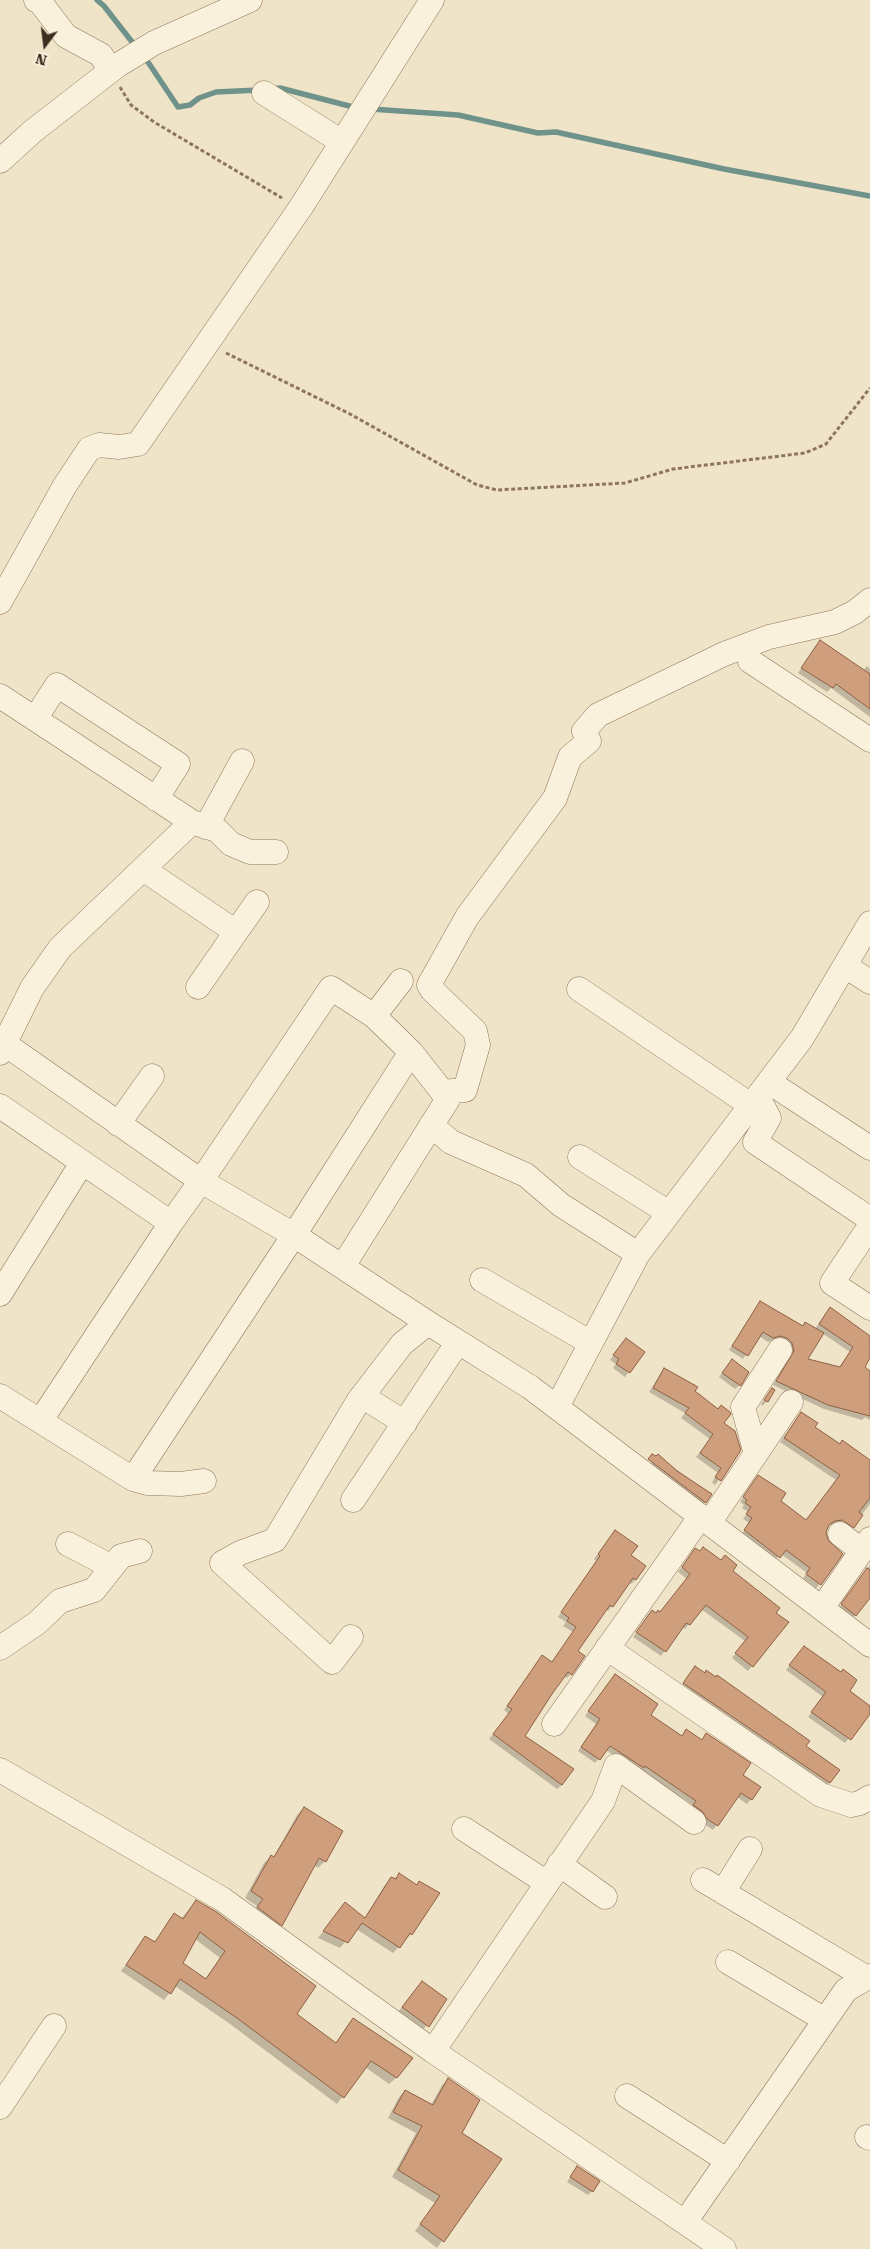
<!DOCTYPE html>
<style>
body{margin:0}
#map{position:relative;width:870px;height:2249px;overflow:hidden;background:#f0e4c8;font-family:"Roboto Serif",serif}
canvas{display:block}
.north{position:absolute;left:20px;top:20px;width:50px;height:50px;-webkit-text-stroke:4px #f7eed8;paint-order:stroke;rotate:195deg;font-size:14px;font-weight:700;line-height:20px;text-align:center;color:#3d2e20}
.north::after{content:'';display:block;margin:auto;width:18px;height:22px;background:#3d2e20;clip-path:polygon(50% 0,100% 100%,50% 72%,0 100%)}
</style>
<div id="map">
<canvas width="870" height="2249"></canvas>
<div class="north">N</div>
</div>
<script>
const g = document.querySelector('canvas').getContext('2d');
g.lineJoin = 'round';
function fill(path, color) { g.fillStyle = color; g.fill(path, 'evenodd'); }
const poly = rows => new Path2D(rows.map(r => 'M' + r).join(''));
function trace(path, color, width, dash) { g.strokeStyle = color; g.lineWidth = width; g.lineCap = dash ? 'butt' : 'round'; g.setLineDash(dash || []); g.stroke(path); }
fill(poly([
 [820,642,863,671,867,666,870,669,870,717,831,688,827,692,798,673],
 [760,1302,802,1327,806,1323,815,1329,826,1313,870,1337,870,1356,863,1367,870,1372,870,1420,865,1417,862,1420,824,1409,773,1385,790,1357,775,1340,768,1342,759,1336,743,1359,729,1350],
 [822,1333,850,1352,839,1368,806,1360],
 [626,1339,643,1352,625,1377,613,1368,616,1364,610,1360],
 [728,1365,740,1385,735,1389,719,1377],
 [664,1369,694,1391,723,1423,733,1461,715,1485,712,1482,718,1473,696,1457,710,1439,681,1418,685,1413,649,1392],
 [772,1389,767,1401,762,1406,761,1404],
 [801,1413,813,1427,839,1445,870,1461,870,1504,849,1531,836,1524,829,1525,825,1533,820,1584,816,1588,803,1578,807,1573,781,1554,774,1561,741,1535,749,1523,743,1519,748,1512,742,1508,744,1505,740,1502,755,1481,806,1521,836,1480,780,1442],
 [658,1455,710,1495,701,1507,648,1467],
 [615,1531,630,1556,645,1566,635,1580,631,1584,629,1582,612,1606,608,1611,606,1609,576,1652,571,1674,567,1678,564,1676,523,1737,562,1785,557,1789,489,1739,509,1714,504,1710,538,1661,542,1657,551,1663,573,1632,563,1626,566,1622,558,1617,596,1561,594,1559],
 [691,1554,731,1571,778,1608,752,1666,748,1671,732,1658,745,1641,701,1609,685,1629,682,1627,661,1656,633,1637,648,1615,652,1611,656,1614,660,1613,687,1579,678,1572],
 [870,1565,870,1596,851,1620,838,1609],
 [800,1652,870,1708,870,1712,845,1743,808,1717,823,1697,786,1670],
 [691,1672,704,1674,838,1770,829,1783,825,1787,680,1688],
 [611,1680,649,1716,681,1737,686,1731,701,1740,707,1735,741,1775,759,1788,751,1799,747,1804,737,1797,713,1830,703,1823,690,1809,693,1805,640,1770,638,1772,606,1750,595,1763,578,1751,596,1724,585,1716],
 [304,1808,325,1861,318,1868,314,1865,281,1925,275,1932,251,1915,257,1906,245,1898,264,1863,271,1857,273,1858,297,1815],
 [399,1875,411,1934,393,1953,356,1929,340,1948,318,1938,345,1904,364,1919,385,1885],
 [196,1901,295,2014,335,2044,353,2020,411,2059,396,2078,389,2084,365,2067,337,2104,230,2024,175,1986,164,2000,121,1971,145,1938,154,1943,175,1915,181,1919],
 [195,1939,220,1958,205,1979,181,1964],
 [422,1982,445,2000,423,2030,398,2012],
 [448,2079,461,2133,500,2160,437,2248,415,2231,435,2203,392,2177,416,2133,388,2118,399,2097,405,2091,431,2105,442,2085],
 [577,2167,592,2191,588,2195,567,2182]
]), '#0003');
trace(poly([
 [97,0,104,6,136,47],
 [144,56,178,107,190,105,199,98,216,92,259,90],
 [273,89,280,88,357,108],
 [371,109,458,115,538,133,556,132,724,169,870,196]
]), '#6f938a', 5.5);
const building = poly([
 [820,640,870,674,870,709,836,684,833,688,801,668,820,640],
 [760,1301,803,1326,805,1322,824,1333,808,1359,840,1367,853,1347,819,1324,830,1307,870,1336,870,1358,865,1367,870,1371,870,1416,828,1405,776,1381,794,1351,792,1343,787,1338,780,1336,773,1338,763,1332,748,1356,732,1346,760,1301],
 [626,1338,645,1352,630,1373,616,1364,619,1359,613,1355,626,1338],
 [732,1359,749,1372,741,1386,722,1373,732,1359],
 [664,1368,698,1387,695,1391,718,1409,721,1405,730,1412,731,1414,724,1423,735,1431,741,1450,721,1481,715,1477,721,1468,700,1453,713,1434,685,1413,689,1408,653,1388,664,1368],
 [772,1388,775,1390,768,1402,764,1400,772,1388],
 [801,1412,818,1423,815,1427,840,1444,842,1440,870,1460,870,1498,859,1512,863,1515,854,1528,842,1520,835,1521,829,1525,826,1532,828,1540,843,1554,821,1585,806,1574,810,1568,786,1550,780,1558,744,1530,752,1518,746,1514,751,1507,745,1503,747,1500,743,1497,758,1475,786,1493,781,1501,806,1520,840,1475,784,1438,801,1412],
 [652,1454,656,1456,658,1454,677,1471,712,1494,706,1503,648,1459,652,1454],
 [615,1530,638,1546,631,1555,646,1566,636,1580,633,1578,613,1607,610,1605,578,1651,585,1656,572,1675,568,1672,552,1694,525,1736,574,1769,562,1785,493,1734,512,1709,507,1706,542,1655,552,1662,576,1627,567,1621,569,1618,561,1612,600,1556,598,1554,615,1530],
 [703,1547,721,1560,725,1555,737,1565,733,1571,780,1608,776,1613,789,1622,753,1667,735,1653,748,1637,706,1605,690,1625,686,1623,666,1652,636,1632,652,1610,656,1613,658,1610,660,1612,690,1574,682,1567,695,1548,700,1551,703,1547],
 [867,1568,870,1570,870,1598,856,1616,841,1604,867,1568],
 [804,1646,841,1672,843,1669,857,1680,850,1691,870,1706,870,1714,851,1740,811,1712,826,1692,789,1665,804,1646],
 [695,1666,705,1673,706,1670,716,1677,717,1675,810,1741,806,1746,840,1770,830,1783,683,1683,695,1666],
 [615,1674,658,1704,651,1715,682,1736,686,1729,702,1740,706,1733,751,1763,743,1775,761,1787,752,1800,741,1793,718,1826,707,1819,702,1811,693,1805,696,1801,645,1766,644,1768,610,1746,600,1760,581,1747,600,1719,588,1711,615,1674],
 [304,1807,343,1831,326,1862,319,1858,282,1926,257,1907,263,1899,251,1891,271,1855,274,1857,304,1807],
 [399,1873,417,1885,419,1881,440,1893,412,1935,410,1933,400,1948,362,1923,348,1943,323,1931,345,1902,365,1918,391,1877,396,1879,399,1873],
 [196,1900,215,1911,316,1986,297,2014,336,2043,353,2018,413,2058,397,2078,371,2061,344,2098,237,2018,180,1979,171,1994,126,1965,145,1936,155,1942,174,1913,183,1919,196,1900],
 [200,1932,225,1951,206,1979,183,1963,200,1932],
 [422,1981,447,1999,429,2027,402,2007,422,1981],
 [448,2078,480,2100,462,2133,502,2159,444,2242,420,2224,440,2196,398,2170,422,2126,393,2112,405,2090,433,2105,448,2078],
 [577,2166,600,2181,593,2192,570,2177,577,2166]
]);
fill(building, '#cf9f7d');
trace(building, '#8d5f41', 1);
const minor = poly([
 [36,0,40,2,66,36,101,55,110,70],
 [264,93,342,142],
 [0,161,33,131,118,65,154,43,250,0],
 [0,602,64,487,89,449,99,445,119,447,138,444,301,207,432,0],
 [750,661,870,740],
 [0,696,192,822,217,830,231,844,250,852,276,852],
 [35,719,57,685,178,764,156,799],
 [206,827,242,761],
 [143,869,236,932,257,902],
 [845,966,870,982],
 [198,987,236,932],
 [579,989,752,1106],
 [374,1016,401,981],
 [5,1044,201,1181,294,1235,428,1323,530,1387,870,1645],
 [0,1053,32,988,60,948,192,822],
 [769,1082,870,1148],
 [442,1092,465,1090,478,1045,475,1031,432,990,429,985,467,917,555,798,570,757,589,741,584,731,598,715,724,654,769,637,835,622,855,612,870,600],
 [758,1097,769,1118,755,1142,870,1219],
 [0,1106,171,1223],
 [118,1124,152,1076],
 [431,1125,451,1142,526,1175,561,1205,638,1254],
 [580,1157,669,1213],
 [870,1226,832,1283,870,1308],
 [482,1280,591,1343],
 [0,1294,82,1163],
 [0,1396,133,1479,294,1235,411,1052],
 [362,1396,405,1423],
 [557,1407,638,1254,802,1038,870,923],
 [41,1420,171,1223,201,1181,331,988,374,1016,411,1052,448,1099,343,1266],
 [756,1454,743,1407,780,1350],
 [133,1479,147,1483,181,1484,204,1481],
 [353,1500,458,1342],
 [709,1523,791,1402],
 [840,1534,861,1550],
 [68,1544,112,1567],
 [822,1608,870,1539],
 [351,1637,332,1662,222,1563,240,1553,275,1540,359,1400,402,1344,428,1323],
 [0,1648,37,1623,60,1601,94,1590,121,1556,140,1551],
 [607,1648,821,1795,851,1805,860,1803,870,1797],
 [554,1724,701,1516],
 [0,1770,222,1899,433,2051,724,2249],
 [464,1829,547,1883],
 [559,1864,605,1897],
 [703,1880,867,1978],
 [723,1892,750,1849],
 [728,1962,825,2020],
 [433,2051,603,1801,616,1766,694,1822],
 [627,2096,728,2161],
 [0,2107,54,2026],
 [867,2137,870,2138],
 [685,2222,846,1990,870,1976]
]);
trace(minor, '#8d765c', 25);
trace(poly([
 [120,87,131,105,154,122,282,198],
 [226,353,350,414,477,485,497,490,625,483,673,469,805,453,826,444,870,388]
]), '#8d765c', 3, [4, 2.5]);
trace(minor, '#faf1dc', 24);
</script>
